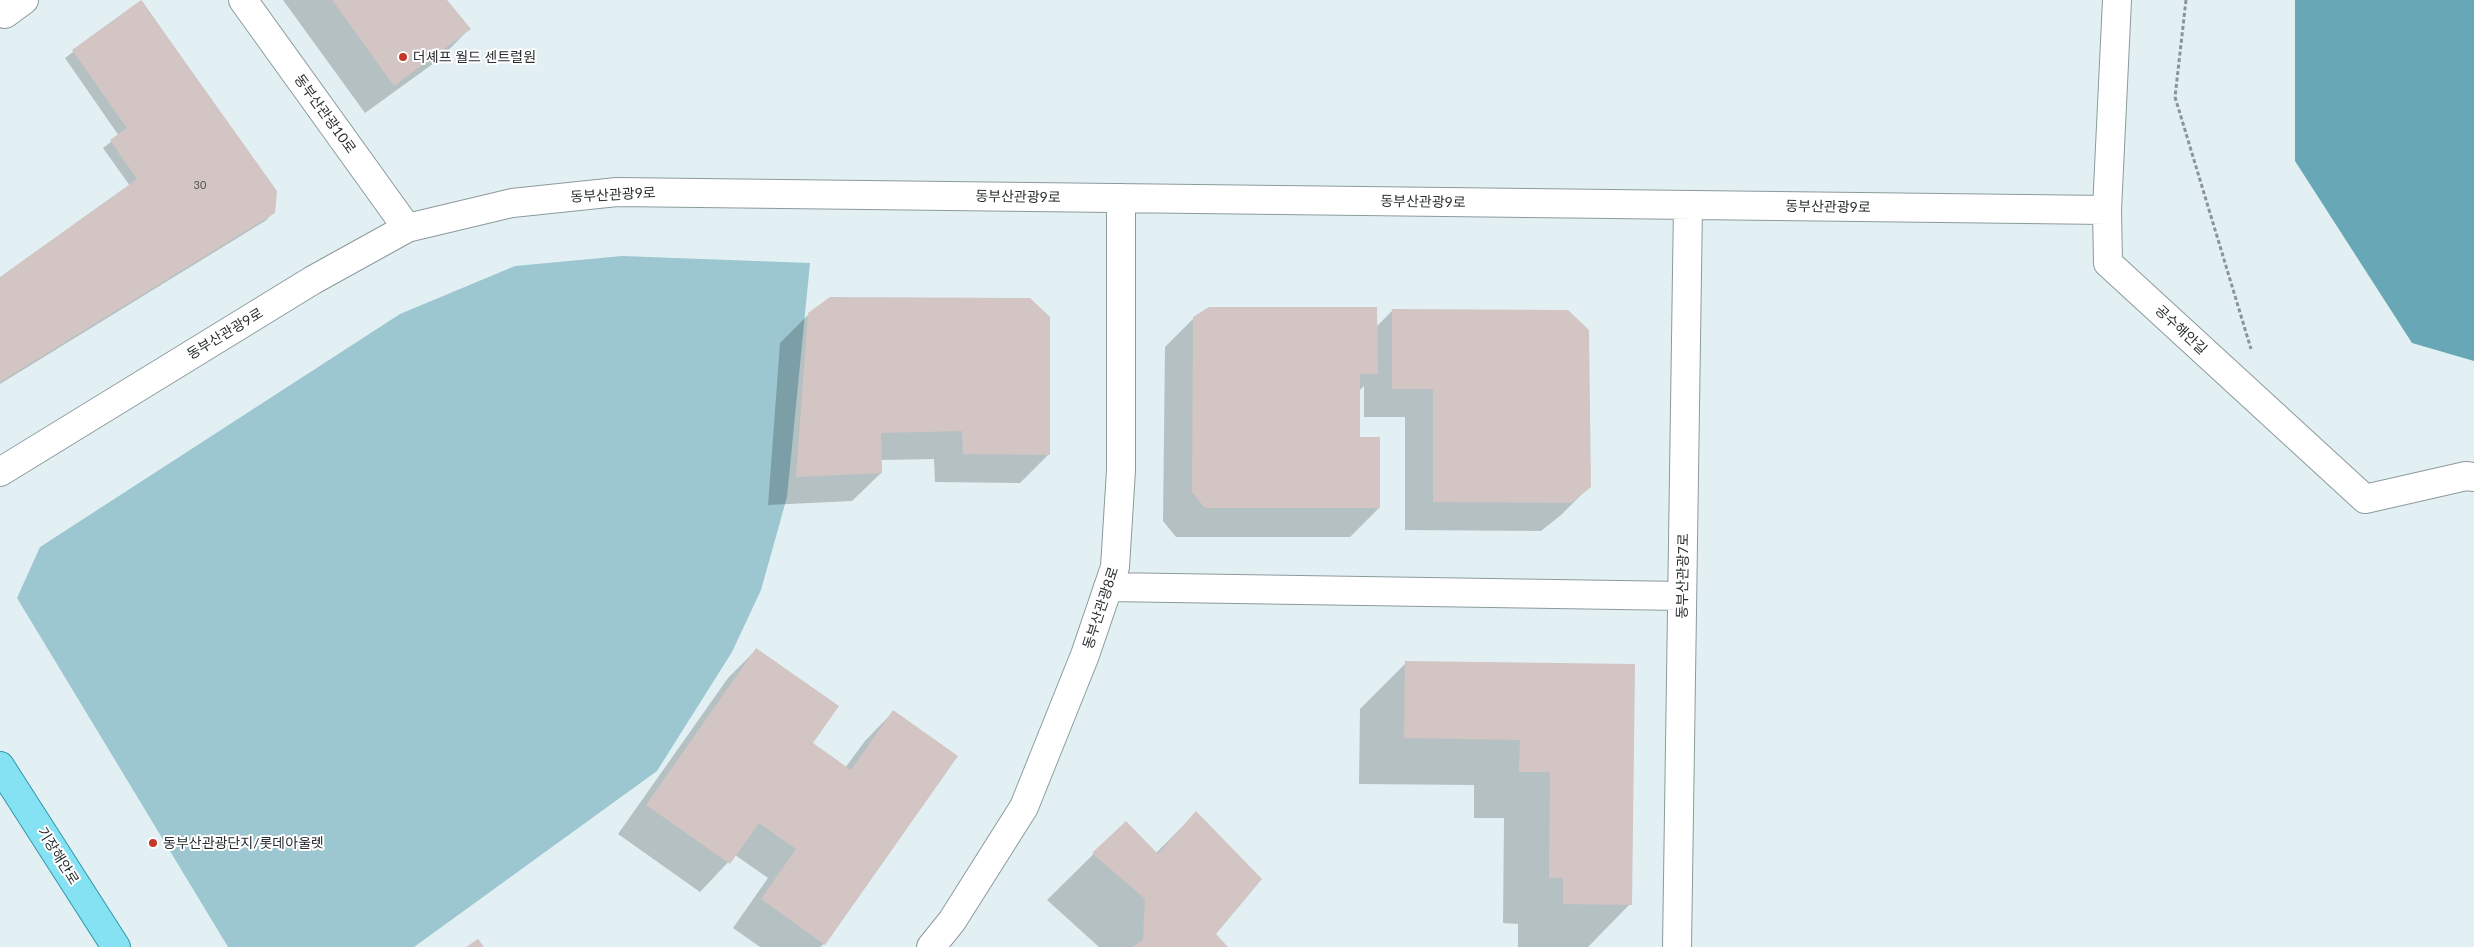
<!DOCTYPE html>
<meta charset="utf-8">
<style>
body{margin:0}
canvas{display:block;background:#e2f0f3}
</style>
<canvas width="2474" height="947"></canvas>
<script>
const g = document.querySelector('canvas').getContext('2d');
g.lineJoin = 'round';
function fill(path, color) { g.fillStyle = color; g.fill(path, 'evenodd'); }
const poly = rows => new Path2D(rows.map(r => 'M' + r).join(''));
function trace(path, color, width, dash) { g.strokeStyle = color; g.lineWidth = width; g.lineCap = dash ? 'butt' : 'round'; g.setLineDash(dash || []); g.stroke(path); }
function drawText(font, color, halo, rows, align = 'center') {
  g.font = font + ' Lato,"Noto Sans KR",sans-serif'; g.lineWidth = 4; g.setLineDash([]); g.textBaseline = 'middle'; g.strokeStyle = halo; g.fillStyle = color; for (const [text, x, y, turn = 0] of rows) {
    g.save(); g.translate(x, y); g.rotate((+turn || 0) * Math.PI / 180); g.textAlign = isNaN(turn) ? turn : align; if (halo) g.strokeText(text, 0, 0); g.fillText(text, 0, 0); g.restore();
  }
}
fill(poly([
 [622,256,810,263,787,497,761,590,732,652,657,771,414,947,228,947,17,598,40,547,400,314,515,266]
]), '#9cc7d1');
fill(poly([
 [2295,0,2474,0,2474,361,2412,343,2295,161]
]), '#68a8b6');
fill(poly([
 [283,0,445,0,469,29,441,58,365,113],
 [142,1,276,192,273,213,265,221,0,384,0,278,130,186,103,148,119,136,65,58],
 [1393,310,1590,486,1561,515,1541,531,1405,530,1405,417,1364,417,1364,386,1358,392,1358,438,1379,508,1350,537,1176,537,1163,521,1165,347,1194,318,1376,327],
 [809,314,1049,454,1020,483,935,482,934,459,880,460,881,473,852,501,768,505,780,343],
 [756,650,811,744,845,768,865,741,893,712,824,944,820,947,760,947,733,928,768,878,735,855,700,892,618,834,728,678],
 [1406,663,1633,665,1630,904,1588,947,1518,947,1518,924,1503,923,1504,818,1474,818,1474,785,1359,784,1360,709],
 [1196,813,1214,934,1226,947,1099,947,1047,900,1126,822,1156,853]
]), '#0003');
fill(poly([
 [141,0,277,191,275,213,0,382,0,277,137,179,110,140,127,128,72,50],
 [332,0,447,0,471,29,394,86],
 [830,297,1030,298,1050,317,1050,455,963,454,962,431,881,433,882,473,796,477,808,313],
 [1209,307,1377,307,1378,374,1360,374,1360,437,1380,437,1380,508,1205,508,1192,492,1193,317],
 [1392,309,1568,310,1589,330,1591,487,1571,503,1433,502,1433,389,1392,389],
 [756,648,839,706,813,743,851,770,893,710,958,756,825,945,761,899,796,849,759,823,730,864,646,805],
 [1405,661,1635,664,1632,905,1563,904,1563,878,1549,878,1550,772,1519,772,1520,740,1404,738],
 [1196,811,1262,879,1216,934,1228,947,1132,947,1143,940,1145,899,1092,853,1126,821,1158,854],
 [478,939,484,947,466,947]
]), '#d2c5c3');
const minor = poly([
 [243,0,407,228],
 [2117,0,2107,210,2108,263,2365,499,2466,476,2474,477],
 [5,14,24,0],
 [0,472,313,280,407,228,512,203,617,192,2107,210],
 [1108,587,1682,596],
 [931,947,952,921,1024,807,1085,655,1115,567,1121,470,1121,198],
 [1677,947,1688,205]
]);
const major = poly([
 [0,766,116,947]
]);
trace(minor, '#8d9a9d', 30);
trace(major, '#2f96aa', 30);
trace(poly([
 [2186,0,2175,97,2251,349]
]), '#8b9598', 3, [4, 2.5]);
trace(minor, '#fff', 28);
trace(major, '#84e2f3', 28);
for (const [x, y, r, color] of [
 [403,57,5,"#c53829"],
 [153,843,5,"#c53829"]
]) { const dot = new Path2D(); dot.arc(x, y, r, 0, 2 * Math.PI); g.fillStyle = color; g.fill(dot); trace(dot, '#fff', 2); }
drawText('11px', '#535455', null, [
 ["30",200,185]
]);
drawText('14px', '#292e30', '#fff', [
 ["더셰프 월드 센트럴원",413,57],
 ["동부산관광단지/롯데아울렛",163,843]
], 'left');
drawText('14px', '#292e30', '#fff', [
 ["동부산관광10로",325,114,54],
 ["동부산관광9로",613,195,-3],
 ["동부산관광9로",1018,197,1],
 ["동부산관광9로",1423,202,1],
 ["동부산관광9로",1828,207,1],
 ["공수해안길",2181,330,43],
 ["동부산관광9로",225,334,-31],
 ["동부산관광7로",1683,576,-89],
 ["동부산관광8로",1101,608,-72],
 ["기장해안로",58,856,58]
]);
</script>
